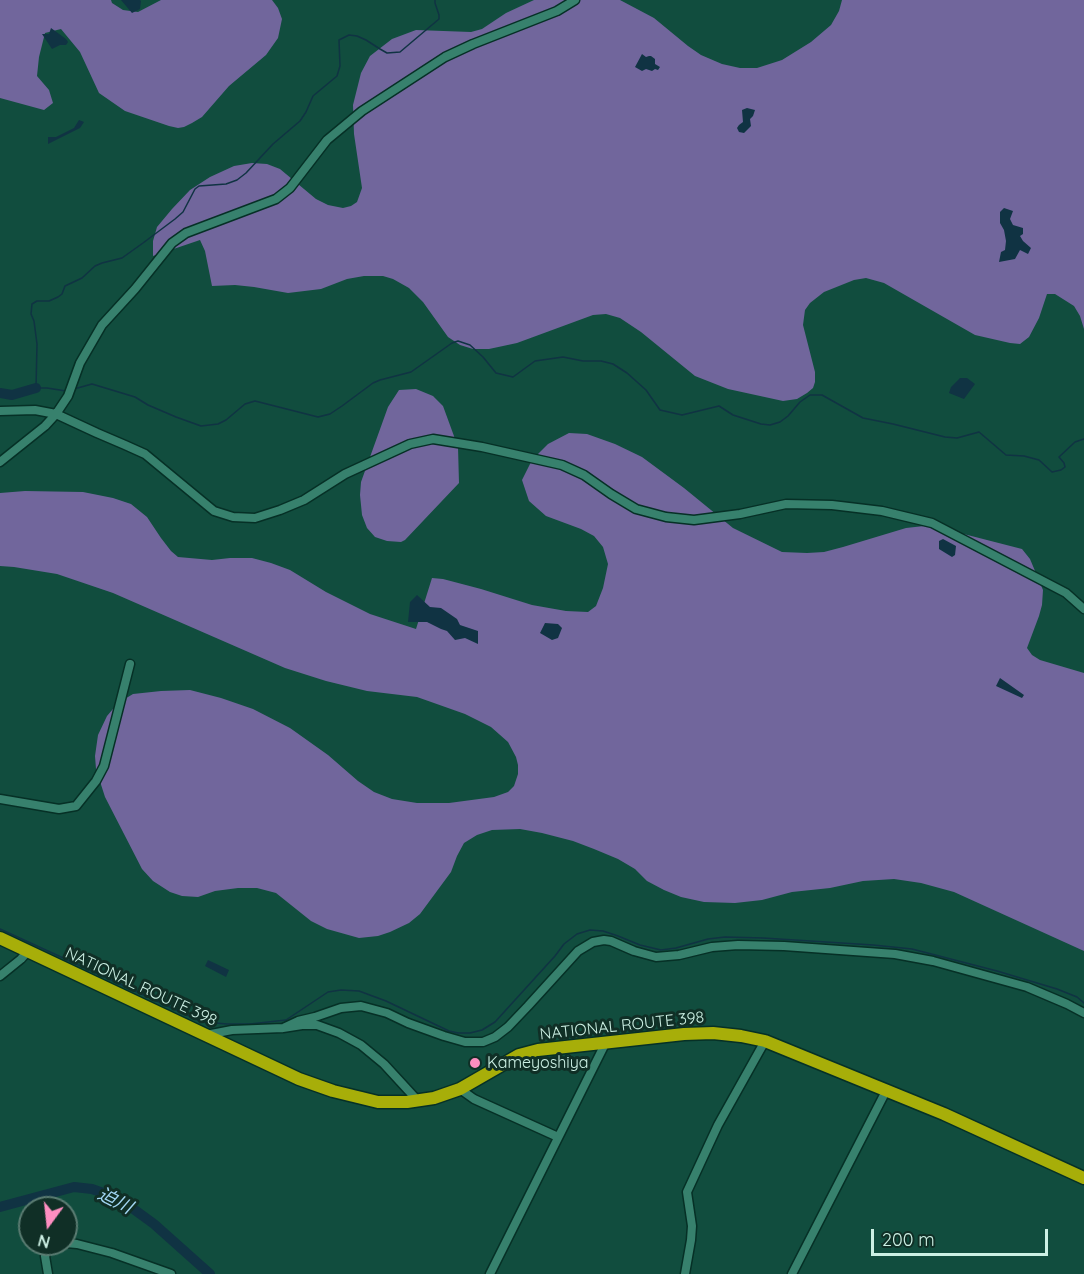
<!DOCTYPE html>
<meta charset="utf-8">
<style>
body{margin:0}
#map{position:relative;width:1084px;height:1274px;overflow:hidden;background:#114d3e;font-family:Quicksand,sans-serif}
canvas{display:block}
.north{position:absolute;left:18px;top:1196px;width:60px;height:60px;box-sizing:border-box;background:#102f26;border:2px solid #5b7c72;border-radius:50%;rotate:195deg;font-size:16px;font-weight:700;line-height:24px;text-align:center;color:#ccf0e4}
.north::after{content:'';display:block;margin:auto;width:21px;height:27px;background:#fd8ec0;clip-path:polygon(50% 0,100% 100%,50% 72%,0 100%)}
.scale{position:absolute;left:871px;top:1229px;width:177px;height:27px;box-sizing:border-box;border:3px solid #ccf0e4;border-top:0;padding-left:8px;font-size:18px;line-height:21px;white-space:nowrap;color:#ccf0e4;-webkit-text-stroke:4px #102f26;paint-order:stroke}
</style>
<div id="map">
<canvas width="1084" height="1274"></canvas>
<div class="north">N</div>
<div class="scale">200 m</div>
</div>
<script>
const g = document.querySelector('canvas').getContext('2d');
g.lineJoin = 'round';
function fill(path, color) { g.fillStyle = color; g.fill(path, 'evenodd'); }
const poly = rows => new Path2D(rows.map(r => 'M' + r).join(''));
function trace(path, color, width, dash) { g.strokeStyle = color; g.lineWidth = width; g.lineCap = dash ? 'butt' : 'round'; g.setLineDash(dash || []); g.stroke(path); }
function drawText(font, color, halo, rows, align = 'center') {
  g.font = font + ' Quicksand,"Noto Sans JP",sans-serif'; g.lineWidth = 6; g.setLineDash([]); g.textBaseline = 'middle'; g.strokeStyle = halo; g.fillStyle = color; for (const [text, x, y, turn = 0] of rows) {
    g.save(); g.translate(x, y); g.rotate((+turn || 0) * Math.PI / 180); g.textAlign = isNaN(turn) ? turn : align; if (halo) g.strokeText(text, 0, 0); g.fillText(text, 0, 0); g.restore();
  }
}
fill(poly([
 [0,0,111,0,112,3,123,10,138,12,161,0,272,0,278,8,282,19,278,38,266,55,229,86,202,117,192,123,184,127,178,128,169,126,125,111,99,93,80,52,61,29,45,33,39,57,37,76,49,90,53,103,44,110,0,98],
 [534,0,620,0,654,18,688,46,701,55,722,64,740,68,757,68,782,60,811,42,831,25,839,11,842,0,1084,0,1084,346,1084,329,1080,316,1074,306,1055,294,1047,294,1039,318,1029,337,1020,344,1010,343,975,335,884,283,866,278,854,280,824,292,810,303,805,310,803,325,815,372,815,382,813,388,807,393,797,399,783,401,728,389,695,376,641,332,620,318,606,314,593,315,517,343,489,349,473,349,460,345,448,337,423,302,409,288,393,279,383,276,364,276,347,279,321,289,288,293,254,287,235,285,212,286,205,251,200,240,153,256,153,241,157,227,172,209,190,190,210,177,234,166,252,163,267,164,280,169,316,199,328,205,343,208,351,206,357,202,362,188,354,134,353,105,361,73,370,56,392,39,416,30,471,32,482,29,506,13],
 [416,389,433,396,443,406,458,447,459,483,405,540,401,542,387,541,375,537,367,528,362,515,360,495,361,482,388,407,399,390],
 [569,433,587,434,615,444,642,457,684,488,733,528,782,552,807,553,824,552,843,547,906,528,924,526,952,531,1022,549,1030,559,1043,590,1042,605,1039,616,1027,648,1032,655,1040,660,1084,673,1084,951,954,892,921,883,894,879,863,881,830,888,792,892,762,900,735,903,704,902,681,897,664,890,647,881,635,869,618,859,594,849,573,841,542,833,520,829,492,830,477,835,464,843,457,856,451,872,420,914,409,923,390,932,378,936,359,938,327,929,311,921,276,893,257,888,238,888,215,891,198,897,182,896,170,892,153,881,142,869,105,797,96,769,95,756,98,735,107,716,118,703,133,694,161,691,190,690,221,698,253,709,290,728,328,755,358,781,374,792,392,799,417,803,449,803,494,797,508,792,514,786,518,774,518,765,516,757,508,742,491,727,465,714,417,697,367,691,326,681,285,668,113,593,57,574,14,567,0,566,0,493,25,491,83,492,113,498,131,504,147,517,161,538,171,551,178,557,212,560,230,558,252,558,271,563,290,570,326,592,370,614,416,629,432,578,443,579,481,589,532,605,566,611,588,612,596,606,603,588,608,564,603,547,594,536,581,529,546,516,529,501,522,480,532,460,548,444]
]), '#71669c');
fill(poly([
 [121,0,140,0,141,1,140,9,132,13],
 [51,28,66,39,68,42,66,45,60,45,52,49,42,34,49,34],
 [642,54,646,57,649,56,651,56,655,59,655,64,660,67,658,70,655,69,652,71,646,69,642,71,635,67],
 [747,108,755,110,753,116,750,119,751,126,744,133,739,132,737,128,739,125,743,122,742,110],
 [79,120,84,122,80,128,48,144,48,137,56,137,74,128],
 [1004,208,1013,211,1010,219,1013,225,1023,228,1023,234,1020,236,1023,241,1031,248,1028,254,1020,250,1015,259,999,262,1001,252,1005,250,1006,241,1004,230,1000,223,1000,212],
 [960,378,967,378,975,384,964,399,949,393,951,387],
 [943,539,956,546,955,555,952,557,939,549,939,541],
 [417,595,430,607,441,608,457,619,460,625,478,631,478,644,465,638,455,640,447,631,441,629,427,622,408,622,410,602],
 [545,623,558,624,562,628,558,638,552,640,540,633],
 [1000,678,1024,695,1022,698,996,686],
 [208,960,229,970,226,977,205,966]
]), '#103343');
trace(poly([
 [74,389,92,384,135,397,148,405,176,417,201,426,218,424,226,420,245,404,255,401,318,417,330,414,342,406,373,383,380,380,411,372,452,343,458,341,470,345,483,357,496,373,513,377,535,361,563,357,583,361,601,361,613,364,627,373,646,390,660,410,682,415,719,406,733,415,761,424,770,425,780,422,788,416,800,402,810,395,822,395,863,418,893,424,945,437,957,438,979,432,1006,455,1024,456,1039,460,1052,472,1061,470,1065,467,1064,463,1059,457,1075,442,1084,439],
 [66,391,47,388,36,388,37,344,34,321,31,314,32,304,37,301,49,301,58,297,62,294,65,286,82,278,95,266,102,263,122,258,143,243,175,219,183,212,195,189,199,186,226,184,237,180,246,173,273,144,300,121,306,112,313,96,337,76,340,66,339,40,349,35,357,36,366,40,380,49,387,53,400,52,439,19,439,15,435,3,435,0],
 [0,929,198,1020,204,1022,227,1024,250,1024,286,1020,328,992,341,990,359,991,386,1001,449,1031,458,1033,470,1033,482,1030,495,1022,555,956,564,944,577,934,590,930,603,931,618,936,640,945,661,950,676,948,708,939,725,937,763,938,873,945,912,949,997,971,1057,989,1077,997,1084,1003]
]), '#103343', 1.5);
trace(poly([
 [0,393,12,395,36,388],
 [0,1207,74,1187,92,1189,109,1195,128,1205,154,1224,210,1274]
]), '#103343', 10);
const minor = poly([
 [0,411,35,410,56,414,97,433,125,445,145,454,214,511,233,517,255,518,280,510,304,500,345,474,410,444,433,439,482,447,562,465,584,475,611,494,636,509,666,517,694,520,740,514,786,504,832,505,882,511,932,523,1066,593,1084,609],
 [0,462,45,426,56,414,68,396,80,363,102,325,135,289,172,243,186,233,276,199,290,188,327,140,362,111,445,57,473,44,557,11,575,0],
 [0,799,59,809,76,806,96,781,104,766,130,664],
 [0,976,21,959,28,951],
 [283,1028,298,1021,315,1017,341,1008,361,1006,387,1013,408,1023,444,1036,465,1042,483,1042,495,1037,508,1027,528,1006,578,951,593,942,604,940,611,941,634,951,656,957,679,955,712,947,738,945,784,946,895,954,933,961,1027,987,1067,1004,1084,1013],
 [206,1035,232,1030,283,1028,302,1025,317,1025,339,1033,361,1045,384,1064,418,1101],
 [460,1089,474,1099,558,1137],
 [66,1243,77,1244,112,1253,171,1274],
 [48,1274,45,1256,48,1249,57,1244],
 [490,1274,606,1042],
 [685,1274,691,1240,692,1226,687,1192,718,1125,765,1041],
 [792,1274,886,1091]
]);
const highway = poly([
 [0,938,299,1079,333,1091,378,1102,407,1102,434,1098,460,1089,519,1055,538,1050,684,1034,713,1033,741,1036,765,1041,944,1114,1084,1178]
]);
trace(minor, '#063026', 11);
trace(highway, '#063026', 15);
trace(minor, '#37816d', 8);
trace(highway, '#a7ae09', 12);
for (const [x, y, r, color] of [
 [475,1063,6,"#fd8ec0"]
]) { const dot = new Path2D(); dot.arc(x, y, r, 0, 2 * Math.PI); g.fillStyle = color; g.fill(dot); trace(dot, '#102f26', 2); }
drawText('16px', '#ccf0e4', '#102f26', [
 ["NATIONAL ROUTE 398",141,987,25],
 ["NATIONAL ROUTE 398",622,1026,-6]
]);
drawText('16px', '#ccf0e4', '#102f26', [
 ["Kameyoshiya",487,1063]
], 'left');
drawText('italic 18px', '#a2d6f3', '#102f26', [
 ["迫川",115,1201,27]
]);
</script>
